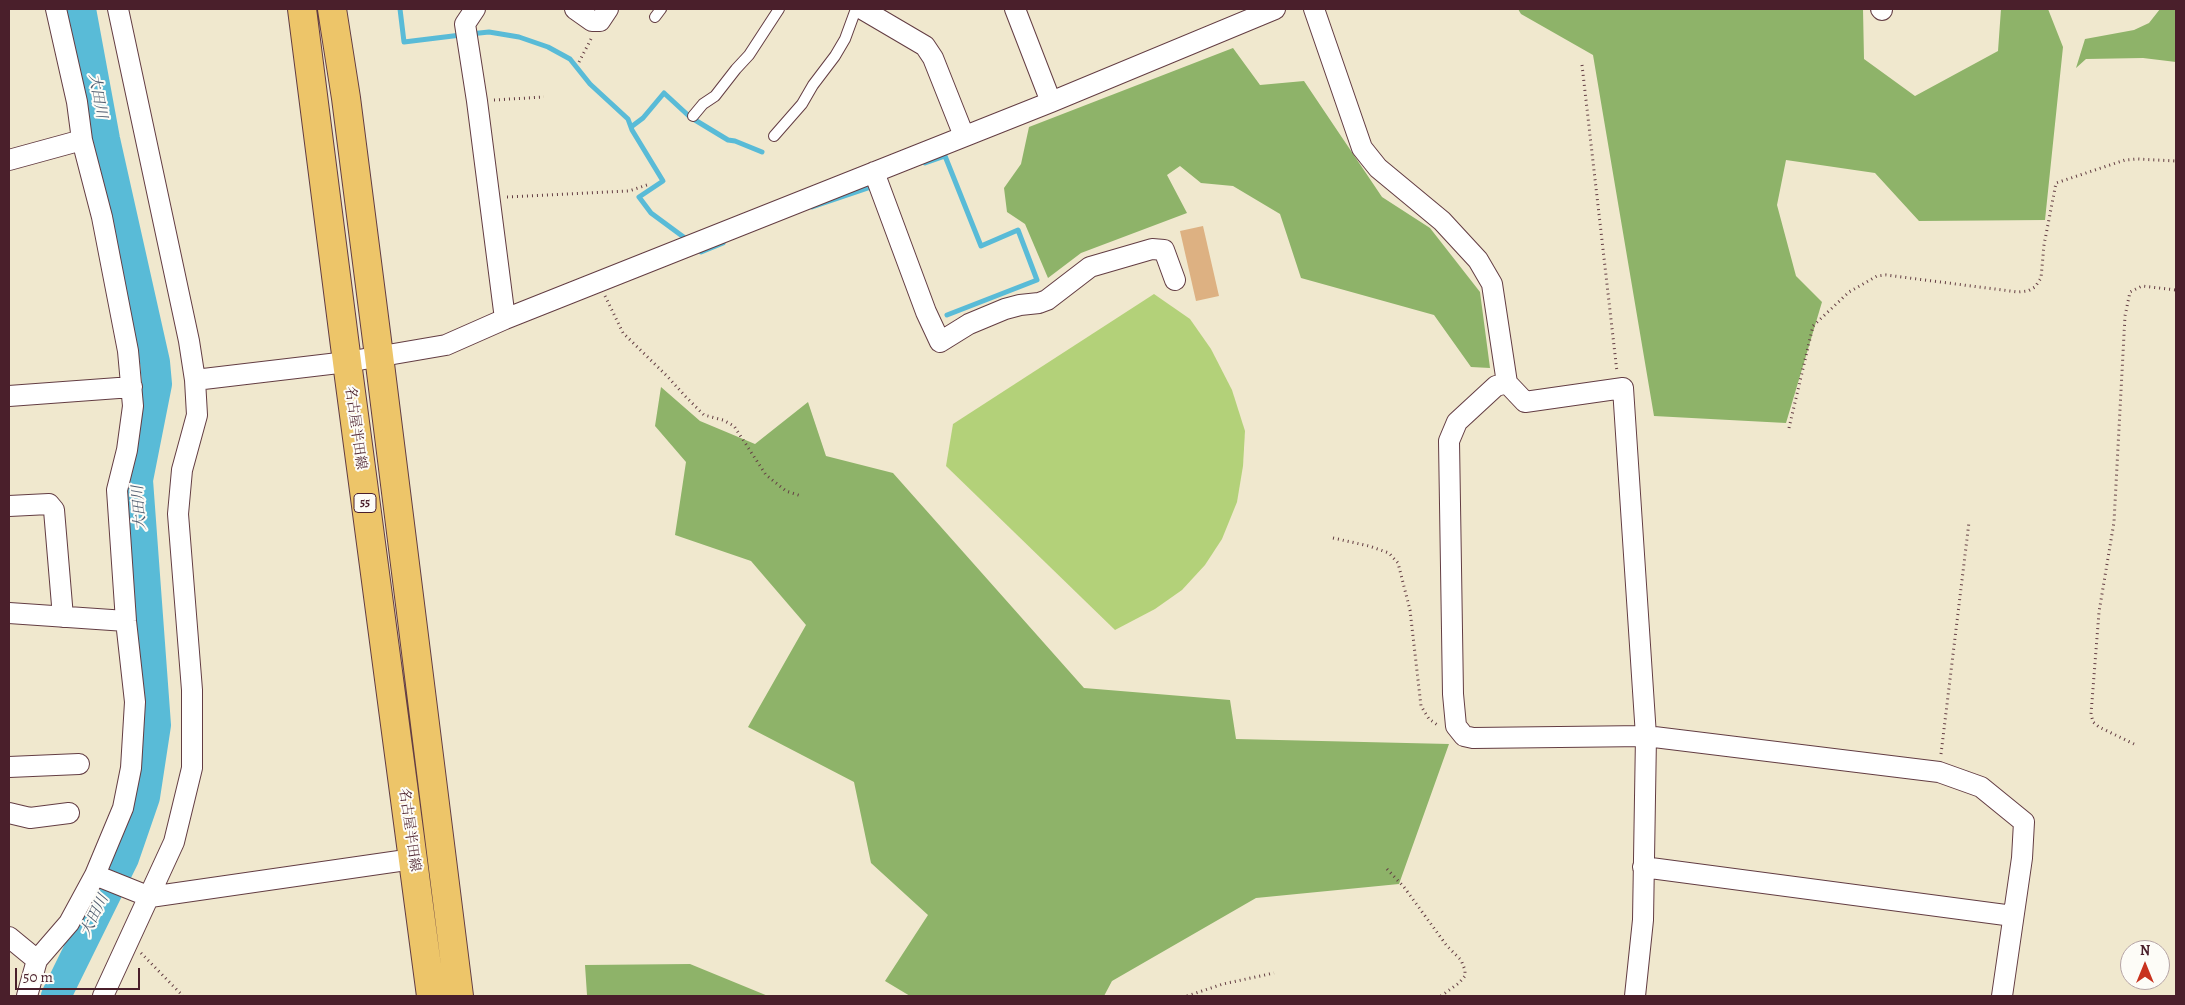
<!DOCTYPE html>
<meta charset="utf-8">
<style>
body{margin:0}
#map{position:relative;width:2185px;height:1005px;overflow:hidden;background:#f0e8ce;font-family:Alegreya,serif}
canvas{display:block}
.frame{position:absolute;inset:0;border:10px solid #4a1f2b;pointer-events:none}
.north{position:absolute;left:2120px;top:940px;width:50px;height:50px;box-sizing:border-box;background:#fdfcf7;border:1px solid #b5a4a5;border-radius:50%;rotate:0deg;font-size:14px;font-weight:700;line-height:20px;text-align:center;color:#4a1f2b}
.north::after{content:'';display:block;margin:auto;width:18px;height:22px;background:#c8321e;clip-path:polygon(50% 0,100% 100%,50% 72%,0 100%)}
.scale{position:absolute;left:15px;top:968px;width:125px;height:22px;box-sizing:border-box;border:2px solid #4a1f2b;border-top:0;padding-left:6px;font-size:15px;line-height:18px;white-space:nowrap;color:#4a1f2b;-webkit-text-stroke:4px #fdfcf7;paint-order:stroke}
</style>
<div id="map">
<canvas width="2185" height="1005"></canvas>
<div class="frame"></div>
<div class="north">N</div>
<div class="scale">50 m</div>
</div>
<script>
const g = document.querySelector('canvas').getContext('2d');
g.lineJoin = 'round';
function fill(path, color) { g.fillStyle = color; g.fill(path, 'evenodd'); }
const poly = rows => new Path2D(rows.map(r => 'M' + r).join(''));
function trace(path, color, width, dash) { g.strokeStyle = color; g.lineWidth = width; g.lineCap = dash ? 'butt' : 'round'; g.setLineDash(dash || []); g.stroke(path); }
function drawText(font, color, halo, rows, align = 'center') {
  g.font = font + ' Alegreya,"Noto Serif JP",serif'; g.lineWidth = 4; g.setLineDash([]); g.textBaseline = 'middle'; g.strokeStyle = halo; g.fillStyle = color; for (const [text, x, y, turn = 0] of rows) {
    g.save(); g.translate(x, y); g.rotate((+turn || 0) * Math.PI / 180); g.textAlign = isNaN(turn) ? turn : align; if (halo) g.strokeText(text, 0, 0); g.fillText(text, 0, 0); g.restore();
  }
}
fill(poly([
 [1154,294,1190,319,1211,349,1232,390,1245,431,1243,466,1237,502,1222,539,1205,565,1182,590,1155,609,1115,630,946,466,953,424]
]), '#b3d179');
fill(poly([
 [1518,9,1863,9,1864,59,1915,96,1998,51,2001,9,2048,9,2063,47,2045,220,1919,221,1875,173,1786,160,1777,205,1796,276,1822,302,1786,423,1654,416,1593,55,1521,14],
 [2160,9,2176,9,2176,62,2143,58,2086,59,2076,68,2085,39,2134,30,2149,23],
 [1233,48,1260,85,1304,81,1382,197,1430,228,1480,292,1490,368,1471,367,1434,315,1301,278,1280,214,1233,186,1201,183,1180,166,1167,175,1187,213,1081,253,1048,278,1025,224,1007,212,1004,188,1021,164,1029,127],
 [661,387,700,421,755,444,808,402,826,456,893,473,1084,688,1230,700,1236,739,1449,744,1399,884,1256,898,1112,981,1104,996,910,996,885,981,928,915,871,863,854,782,748,727,806,625,751,561,675,535,686,462,655,426],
 [690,964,768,996,587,995,585,965]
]), '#8eb369');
trace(poly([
 [400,9,404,42,461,35],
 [470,34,489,32,519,37,548,47,570,59,590,84,628,119,632,130,663,181,639,197,651,213,689,241],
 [631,127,643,118,664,93,690,117,728,140,735,141,762,152],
 [925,163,945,156,981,246,1018,230,1037,280,947,315],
 [812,207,871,187],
 [697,248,701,252,723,243]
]), '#59bbd7', 5);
trace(poly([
 [56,996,124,858,145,797,156,725,138,480,157,384,155,362,105,139,81,9]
]), '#59bbd7', 30);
fill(poly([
 [1203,226,1219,296,1196,301,1180,231]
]), '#ddb182');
const service = poly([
 [655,17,661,9],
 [693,116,703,104,715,96,736,69,749,55,779,9],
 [774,136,802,104,813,85,835,56,845,39,856,9]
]);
const minor = poly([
 [475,9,465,24,477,101,505,319],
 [575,9,592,21,600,21,608,9],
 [862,9,925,46,933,58,964,136],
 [1015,9,1051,102],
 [1314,9,1362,148,1378,168,1442,221,1478,260,1492,284,1507,383,1525,402,1623,388,1646,736,1643,920,1635,996],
 [1881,9,1882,10],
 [9,160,82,140],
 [874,172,926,312,940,342,969,324,1005,309,1020,305,1039,303,1047,300,1090,267,1152,249,1164,250,1175,280],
 [195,380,347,362,446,345,505,319,1051,102,1275,9],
 [1507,383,1496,386,1457,422,1449,441,1453,694,1456,726,1464,736,1473,738,1646,736,1939,772,1981,787,2024,822,2022,858,2002,996],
 [9,396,132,387],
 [9,506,49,504,54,510,63,617],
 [9,613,126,621],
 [9,767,79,764],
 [9,813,30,818,69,813],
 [1643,867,2013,916],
 [95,875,150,897,413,859],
 [9,937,37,960],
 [27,996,37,960,69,923,95,875,123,808,131,768,135,702,126,621,117,490,127,450,133,406,128,351,102,217,82,140,77,102,56,9],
 [103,996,174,842,192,768,192,690,178,514,182,470,197,415,195,380,189,341,118,9]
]);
const primary = poly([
 [302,9,347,362,431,996],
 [332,9,346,98,379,356,459,996]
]);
trace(service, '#633d43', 12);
trace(minor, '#633d43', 22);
trace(primary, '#633d43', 30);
trace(poly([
 [579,62,591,39],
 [1582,65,1617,372],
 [494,100,544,97],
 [507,197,629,191,650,184],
 [605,296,623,333,668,377,685,396,704,415,723,420,734,426,766,475,786,491,801,496],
 [1789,428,1813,326,1849,292,1877,276,1886,275,2018,292,2028,291,2035,287,2041,278,2044,245,2056,183,2125,160,2137,159,2176,161],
 [1333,538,1369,546,1389,553,1398,563,1410,610,1421,706,1429,719,1439,726],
 [2134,744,2099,727,2093,722,2091,714,2099,612,2114,522,2125,316,2130,292,2142,286,2176,290],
 [1941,754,1969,522],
 [1387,869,1404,887,1447,946,1461,960,1465,970,1465,976,1459,983,1441,996],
 [141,953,183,996],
 [1187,996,1223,984,1274,973]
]), '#633d43', 3, [1, 4]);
trace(service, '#fff', 10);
trace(minor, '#fff', 20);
trace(primary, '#edc569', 28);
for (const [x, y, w] of [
 [365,503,22]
]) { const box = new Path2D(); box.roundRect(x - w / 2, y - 9.5, w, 19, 4); g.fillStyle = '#fdfcf7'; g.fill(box); trace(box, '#4a1f2b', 1); }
drawText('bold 12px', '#4a1f2b', null, [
 ["55",365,503]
]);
drawText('14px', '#4a1f2b', '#fdfcf7', [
 ["名古屋半田線",355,428,82],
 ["名古屋半田線",409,830,82]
]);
drawText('italic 15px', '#505d70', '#fdfcf7', [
 ["大田川",97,96,80],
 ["大田川",140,508,-94],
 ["大田川",95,916,-64]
]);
</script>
